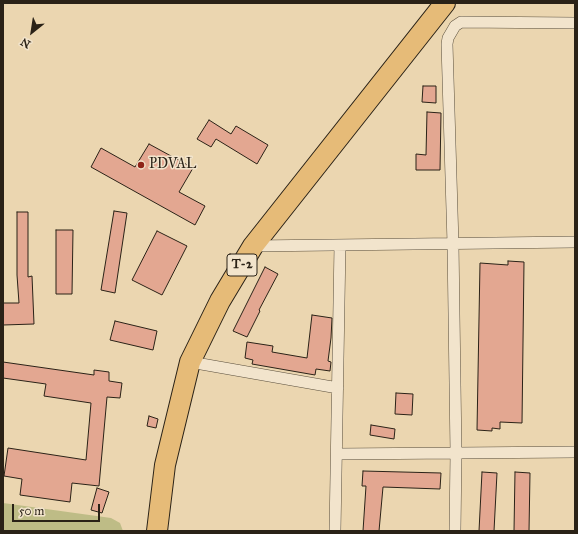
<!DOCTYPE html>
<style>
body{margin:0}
#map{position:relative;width:578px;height:534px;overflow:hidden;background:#ebd6b0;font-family:"IM FELL Great Primer",serif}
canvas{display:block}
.frame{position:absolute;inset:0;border:4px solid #2a2217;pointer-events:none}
.north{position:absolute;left:12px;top:12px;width:40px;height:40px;-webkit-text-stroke:3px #f2e4cc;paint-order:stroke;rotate:210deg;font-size:11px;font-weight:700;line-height:16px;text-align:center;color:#2a2217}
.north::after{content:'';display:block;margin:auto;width:14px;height:18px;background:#2a2217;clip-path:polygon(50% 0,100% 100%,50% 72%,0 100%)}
.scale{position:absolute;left:12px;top:504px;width:88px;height:18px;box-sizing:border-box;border:2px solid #2a2217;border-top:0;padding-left:5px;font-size:12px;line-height:14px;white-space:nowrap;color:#2a2217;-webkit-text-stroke:3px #f2e4cc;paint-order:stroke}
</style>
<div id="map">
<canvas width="578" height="534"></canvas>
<div class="frame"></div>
<div class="north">N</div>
<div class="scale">50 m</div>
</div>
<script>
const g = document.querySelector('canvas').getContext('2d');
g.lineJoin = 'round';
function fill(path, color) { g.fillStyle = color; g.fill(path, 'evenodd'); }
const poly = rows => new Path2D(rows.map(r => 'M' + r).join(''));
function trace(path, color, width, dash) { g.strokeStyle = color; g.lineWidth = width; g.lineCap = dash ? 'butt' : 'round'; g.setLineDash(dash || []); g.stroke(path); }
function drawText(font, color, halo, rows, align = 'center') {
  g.font = font + ' "IM FELL Great Primer",serif'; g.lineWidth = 3; g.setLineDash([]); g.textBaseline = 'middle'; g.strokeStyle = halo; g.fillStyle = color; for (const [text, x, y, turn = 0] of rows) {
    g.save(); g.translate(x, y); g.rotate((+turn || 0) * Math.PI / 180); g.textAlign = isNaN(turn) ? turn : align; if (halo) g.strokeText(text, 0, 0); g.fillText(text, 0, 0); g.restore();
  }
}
fill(poly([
 [3,503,111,518,120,523,123,531,3,531]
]), '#bebc86');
const building = poly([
 [423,86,436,86,436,103,422,102,423,86],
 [427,112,441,113,440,170,416,170,416,154,426,155,427,112],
 [209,120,231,134,236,126,268,145,257,164,216,139,211,147,197,139,209,120],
 [149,144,193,168,179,192,205,206,195,225,91,167,101,148,135,167,149,144],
 [114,211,127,213,115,293,101,290,114,211],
 [17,212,28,212,28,277,32,276,34,324,3,325,3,303,19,303,17,275,17,212],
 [56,230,73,230,72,294,56,294,56,230],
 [157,231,187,246,162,295,132,280,157,231],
 [508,261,524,262,522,423,500,422,500,429,492,428,492,431,477,430,480,263,508,265,508,261],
 [265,267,278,274,259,310,260,311,247,337,233,331,265,267],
 [312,315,332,318,331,338,328,361,331,362,330,371,316,369,315,375,252,364,253,360,245,358,247,342,273,346,272,352,307,358,312,315],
 [115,321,157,331,153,350,110,340,115,321],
 [3,362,94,375,94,370,109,372,109,381,122,383,120,398,107,397,99,486,72,483,70,502,20,495,22,479,4,476,8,448,86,460,91,403,44,396,46,384,3,378,3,362],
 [396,393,413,394,412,415,395,414,396,393],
 [149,416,158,419,156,428,147,426,149,416],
 [371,425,395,429,394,439,370,435,371,425],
 [363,471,441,473,440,489,383,487,379,531,363,531,366,486,362,486,363,471],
 [482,472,497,473,494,531,479,531,482,472],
 [515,472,530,473,529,531,514,531,515,472],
 [97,488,109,492,102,513,91,510,97,488]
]);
fill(building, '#e3a791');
trace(building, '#2a2217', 1);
const street = poly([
 [253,246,575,242],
 [190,362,338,388],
 [337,454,575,452],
 [335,531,340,245],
 [455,531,456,453,453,244,447,44,448,38,455,26,461,22,575,23]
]);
const highway = poly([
 [157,531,165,465,190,362,220,301,253,246,445,3]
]);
trace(street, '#5a4f3d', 12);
trace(highway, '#2a2217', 22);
trace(street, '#f2e4cc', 11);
trace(highway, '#e6bb78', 20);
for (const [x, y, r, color] of [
 [141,165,4,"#8f2418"]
]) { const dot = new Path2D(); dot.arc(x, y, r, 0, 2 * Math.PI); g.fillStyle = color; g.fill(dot); trace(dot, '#f2e4cc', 1.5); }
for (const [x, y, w] of [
 [242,265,30]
]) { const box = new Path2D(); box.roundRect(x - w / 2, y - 11, w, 22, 3); g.fillStyle = '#f2e4cc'; g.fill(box); trace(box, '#2a2217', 1); }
drawText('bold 13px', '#2a2217', null, [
 ["T-2",242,265]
]);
drawText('14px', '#2a2217', '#f2e4cc', [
 ["PDVAL",149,165]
], 'left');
</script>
